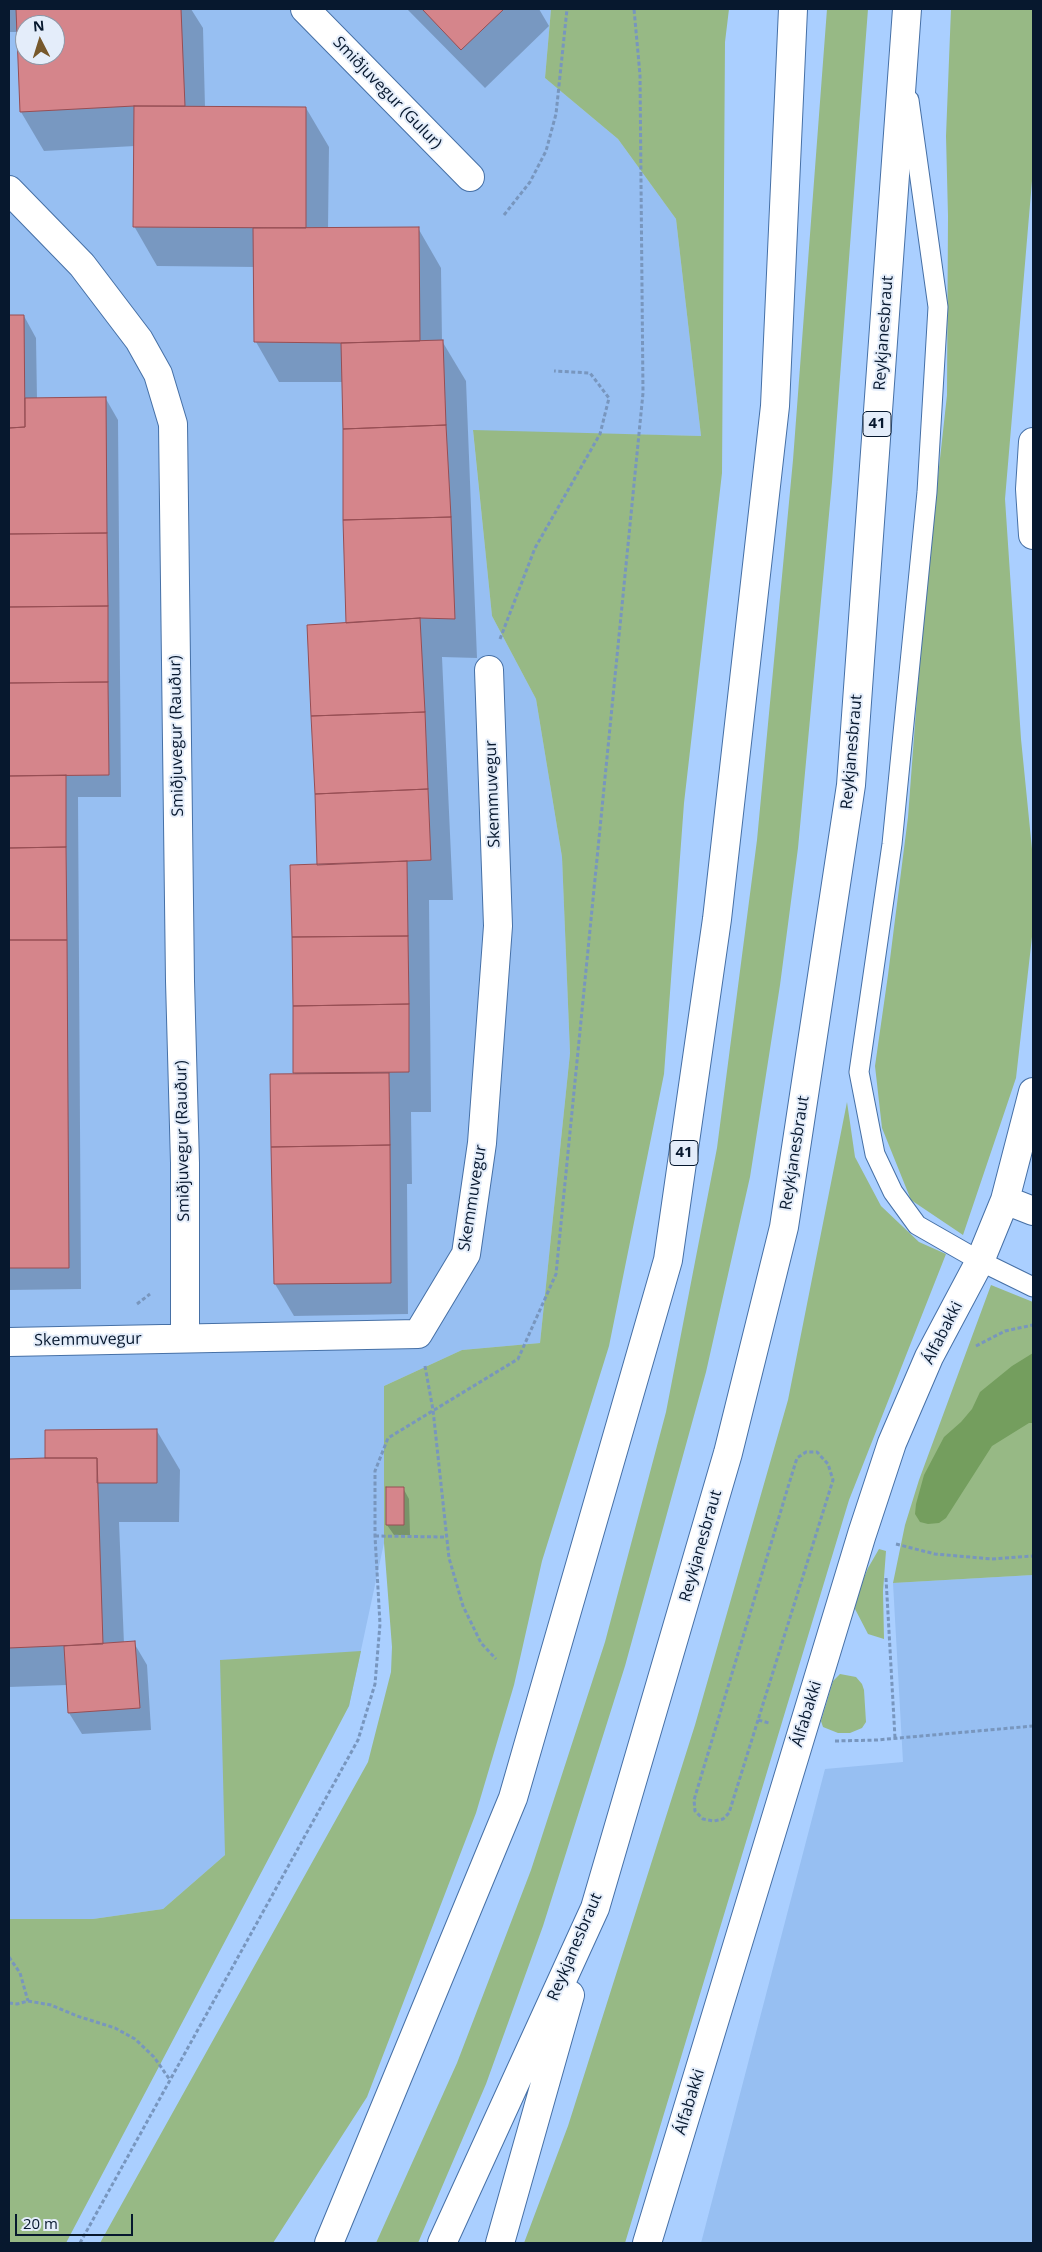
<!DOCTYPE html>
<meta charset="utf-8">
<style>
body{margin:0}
#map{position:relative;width:1042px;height:2252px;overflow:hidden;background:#aacfff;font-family:"Open Sans",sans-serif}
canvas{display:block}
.frame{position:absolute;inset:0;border:10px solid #07182e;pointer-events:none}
.north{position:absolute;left:15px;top:15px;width:50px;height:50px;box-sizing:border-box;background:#e4edfa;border:1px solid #8c98a8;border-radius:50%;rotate:355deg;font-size:14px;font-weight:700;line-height:20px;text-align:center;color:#07182e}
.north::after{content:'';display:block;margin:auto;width:18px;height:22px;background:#76582c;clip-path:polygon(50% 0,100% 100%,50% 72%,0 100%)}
.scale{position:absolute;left:15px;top:2214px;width:118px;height:22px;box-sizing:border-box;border:2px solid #07182e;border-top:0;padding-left:6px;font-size:15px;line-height:18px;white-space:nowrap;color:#07182e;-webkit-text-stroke:4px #e4edfa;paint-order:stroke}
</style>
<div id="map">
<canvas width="1042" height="2252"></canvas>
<div class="frame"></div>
<div class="north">N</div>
<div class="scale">20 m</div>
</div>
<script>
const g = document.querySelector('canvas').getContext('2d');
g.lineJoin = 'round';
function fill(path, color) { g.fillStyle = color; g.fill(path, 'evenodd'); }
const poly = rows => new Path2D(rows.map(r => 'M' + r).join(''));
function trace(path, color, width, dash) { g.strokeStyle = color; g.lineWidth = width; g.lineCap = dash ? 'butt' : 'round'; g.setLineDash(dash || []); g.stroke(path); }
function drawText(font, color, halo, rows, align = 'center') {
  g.font = font + ' "Open Sans",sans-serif'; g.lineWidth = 4; g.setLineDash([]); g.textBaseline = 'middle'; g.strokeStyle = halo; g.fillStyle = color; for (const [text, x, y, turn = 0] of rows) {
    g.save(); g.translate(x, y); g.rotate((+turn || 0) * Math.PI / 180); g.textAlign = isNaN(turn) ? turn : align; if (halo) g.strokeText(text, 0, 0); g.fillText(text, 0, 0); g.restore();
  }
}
fill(poly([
 [9,9,551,9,545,78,618,139,676,219,701,436,473,431,492,616,536,699,562,857,570,1053,540,1343,462,1350,384,1386,384,1543,349,1706,225,1855,163,1909,93,1919,9,1919],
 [25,25,55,25,55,55,25,55],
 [1033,1575,1033,2243,701,2243,825,1769,903,1762,893,1583]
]), '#97bff2');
fill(poly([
 [551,9,729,9,725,42,722,473,684,803,664,1074,609,1346,542,1561,514,1685,476,1813,367,2097,273,2243,100,2243,368,1762,391,1672,392,1647,384,1543,384,1386,462,1350,540,1343,570,1053,562,857,536,699,492,616,473,430,701,436,676,219,618,139,545,78],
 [827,9,868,9,832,482,798,848,780,985,750,1177,706,1372,625,1666,543,1926,486,2084,418,2243,376,2243,457,2063,531,1870,605,1642,666,1412,717,1148,757,840,793,460],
 [951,9,1033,9,1033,169,1005,499,1021,739,1033,859,1033,928,1016,1078,963,1235,911,1200,882,1128,875,1066,888,975,908,817,924,604,947,395,948,216,946,136],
 [847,1102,855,1157,881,1206,919,1242,946,1254,849,1500,625,2243,524,2243,568,2126,695,1725,788,1400],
 [991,1285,1033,1302,1033,1575,893,1583,905,1525,919,1480],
 [879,1549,886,1551,883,1591,884,1639,868,1634,855,1609,856,1597,868,1568],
 [361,1651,349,1706,66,2243,9,2243,9,1919,93,1919,163,1909,225,1855,220,1660],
 [840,1674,856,1677,862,1684,864,1690,866,1722,862,1728,850,1733,838,1733,823,1727,821,1721,833,1681]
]), '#97b985');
fill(poly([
 [1033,1353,1033,1423,1029,1423,992,1446,946,1518,939,1523,928,1524,920,1522,915,1514,916,1504,924,1475,944,1437,961,1422,972,1409,980,1392,1012,1366]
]), '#749e5e');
fill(poly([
 [9,9,191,9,203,28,205,107,306,108,329,147,328,229,418,228,441,268,442,341,466,381,477,658,442,657,453,900,429,900,431,1112,411,1112,412,1184,407,1184,408,1314,294,1316,275,1284,272,1147,295,1074,291,866,319,866,347,624,343,382,279,382,256,342,255,267,157,266,134,226,135,146,44,151,21,112,18,32,9,32],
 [25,25,55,25,55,55,25,55],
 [407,9,539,9,549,26,485,88],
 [9,316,24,316,36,338,37,399,106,399,118,420,121,797,78,797,81,1289,9,1290],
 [157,1431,180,1470,179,1522,119,1522,124,1644,134,1643,147,1665,151,1730,82,1734,69,1713,67,1685,9,1687,9,1460,46,1459],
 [403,1488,409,1499,410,1535,394,1535,387,1525]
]), '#0003');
const building = poly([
 [16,9,181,9,185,106,134,106,20,112,16,9],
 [25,25,55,25,55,55,25,55,25,25],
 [422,9,504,9,461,50,422,9],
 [134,106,306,107,306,228,133,227,134,106],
 [419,227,420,341,341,343,254,342,253,228,419,227],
 [9,315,24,315,25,427,9,428,9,315],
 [443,340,446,425,343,429,341,343,443,340],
 [106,397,107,533,9,534,9,428,25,427,25,398,106,397],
 [446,425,451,517,343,520,343,429,446,425],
 [451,517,455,619,420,618,346,623,343,520,451,517],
 [107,533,108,606,9,607,9,534,107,533],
 [108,606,108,682,9,683,9,607,108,606],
 [420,618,425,712,311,716,307,625,420,618],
 [108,682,109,775,9,776,9,683,108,682],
 [425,712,428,789,315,794,311,716,425,712],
 [66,775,66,847,9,848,9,776,66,775],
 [428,789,431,860,317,865,315,794,428,789],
 [66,847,67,940,9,940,9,848,66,847],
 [407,861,408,936,292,937,290,865,407,861],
 [408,936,409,1004,293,1006,292,937,408,936],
 [9,940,67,940,69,1268,9,1268,9,940],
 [409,1004,409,1072,293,1073,293,1006,409,1004],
 [389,1073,390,1145,271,1147,270,1074,389,1073],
 [390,1145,391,1283,274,1284,271,1147,390,1145],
 [157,1429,157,1483,97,1483,97,1458,45,1458,45,1430,157,1429],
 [45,1458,97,1458,103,1644,9,1648,9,1459,45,1458],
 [386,1487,404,1487,404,1525,386,1525,386,1487],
 [135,1641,140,1708,68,1713,64,1646,135,1641]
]);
fill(building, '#d5858b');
trace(building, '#974e54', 1);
const lane = poly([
 [909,100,938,307,927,492,892,844,859,1072,875,1154,893,1192,917,1225,980,1261,1033,1287]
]);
const street = poly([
 [305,9,470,177],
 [9,190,82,265,139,340,158,374,173,424,180,981,185,1163,185,1338],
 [1033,442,1030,489,1033,535],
 [1005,1200,1033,1211],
 [9,1342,418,1334,466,1254,482,1143,498,926,489,670],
 [647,2243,862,1534,892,1443,929,1357,980,1261,1005,1200,1033,1092]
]);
const highway = poly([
 [329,2243,513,1798,668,1260,717,919,775,406,793,9],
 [442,2243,595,1908,728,1453,784,1227,851,785,907,9],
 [500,2243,570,1995]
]);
trace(lane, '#4670a6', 21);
trace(street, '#4670a6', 30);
trace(highway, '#4670a6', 30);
trace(poly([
 [504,215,530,182,546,151,556,114,567,9],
 [500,639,535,548,600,434,609,398,590,373,554,371],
 [137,1304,150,1294],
 [976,1346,1005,1331,1033,1325],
 [425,1366,433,1410,449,1558,463,1606,481,1643,496,1659],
 [375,1536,446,1537],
 [896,1544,935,1554,992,1559,1033,1556],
 [886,1578,895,1738],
 [758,1720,729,1813,723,1819,714,1821,703,1819,695,1811,694,1800,788,1487,797,1458,806,1452,817,1452,828,1464,833,1480,758,1720,769,1723],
 [835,1741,877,1740,1033,1726],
 [9,1957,20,1973,28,2001],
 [9,2003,17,2004,28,2001,51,2005,77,2016,115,2028,135,2039,154,2057,170,2080],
 [80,2243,358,1740,375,1684,380,1624,375,1536,375,1471,388,1438,518,1359,556,1274,643,393,640,75,634,9]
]), '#7896be', 3, [4, 2.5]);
trace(lane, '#fff', 19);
trace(street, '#fff', 28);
trace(highway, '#fff', 28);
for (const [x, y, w] of [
 [877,424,28],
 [684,1153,28]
]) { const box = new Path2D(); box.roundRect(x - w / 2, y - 12.5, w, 25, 4); g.fillStyle = '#e4edfa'; g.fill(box); trace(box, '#07182e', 1); }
drawText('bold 15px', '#07182e', null, [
 ["41",877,424],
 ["41",684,1153]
]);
drawText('16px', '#07182e', '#e4edfa', [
 ["Smiðjuvegur (Gulur)",387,93,46],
 ["Reykjanesbraut",884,333,-86],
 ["Smiðjuvegur (Rauður)",177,736,-91],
 ["Reykjanesbraut",852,752,-85],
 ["Skemmuvegur",493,794,-92],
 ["Smiðjuvegur (Rauður)",183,1141,-91],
 ["Reykjanesbraut",795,1153,-81],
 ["Skemmuvegur",473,1198,-81],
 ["Álfabakki",943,1333,-63],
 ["Skemmuvegur",88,1340,-1],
 ["Reykjanesbraut",701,1546,-74],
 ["Álfabakki",807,1714,-73],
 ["Reykjanesbraut",575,1947,-67],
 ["Álfabakki",690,2102,-73]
]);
</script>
